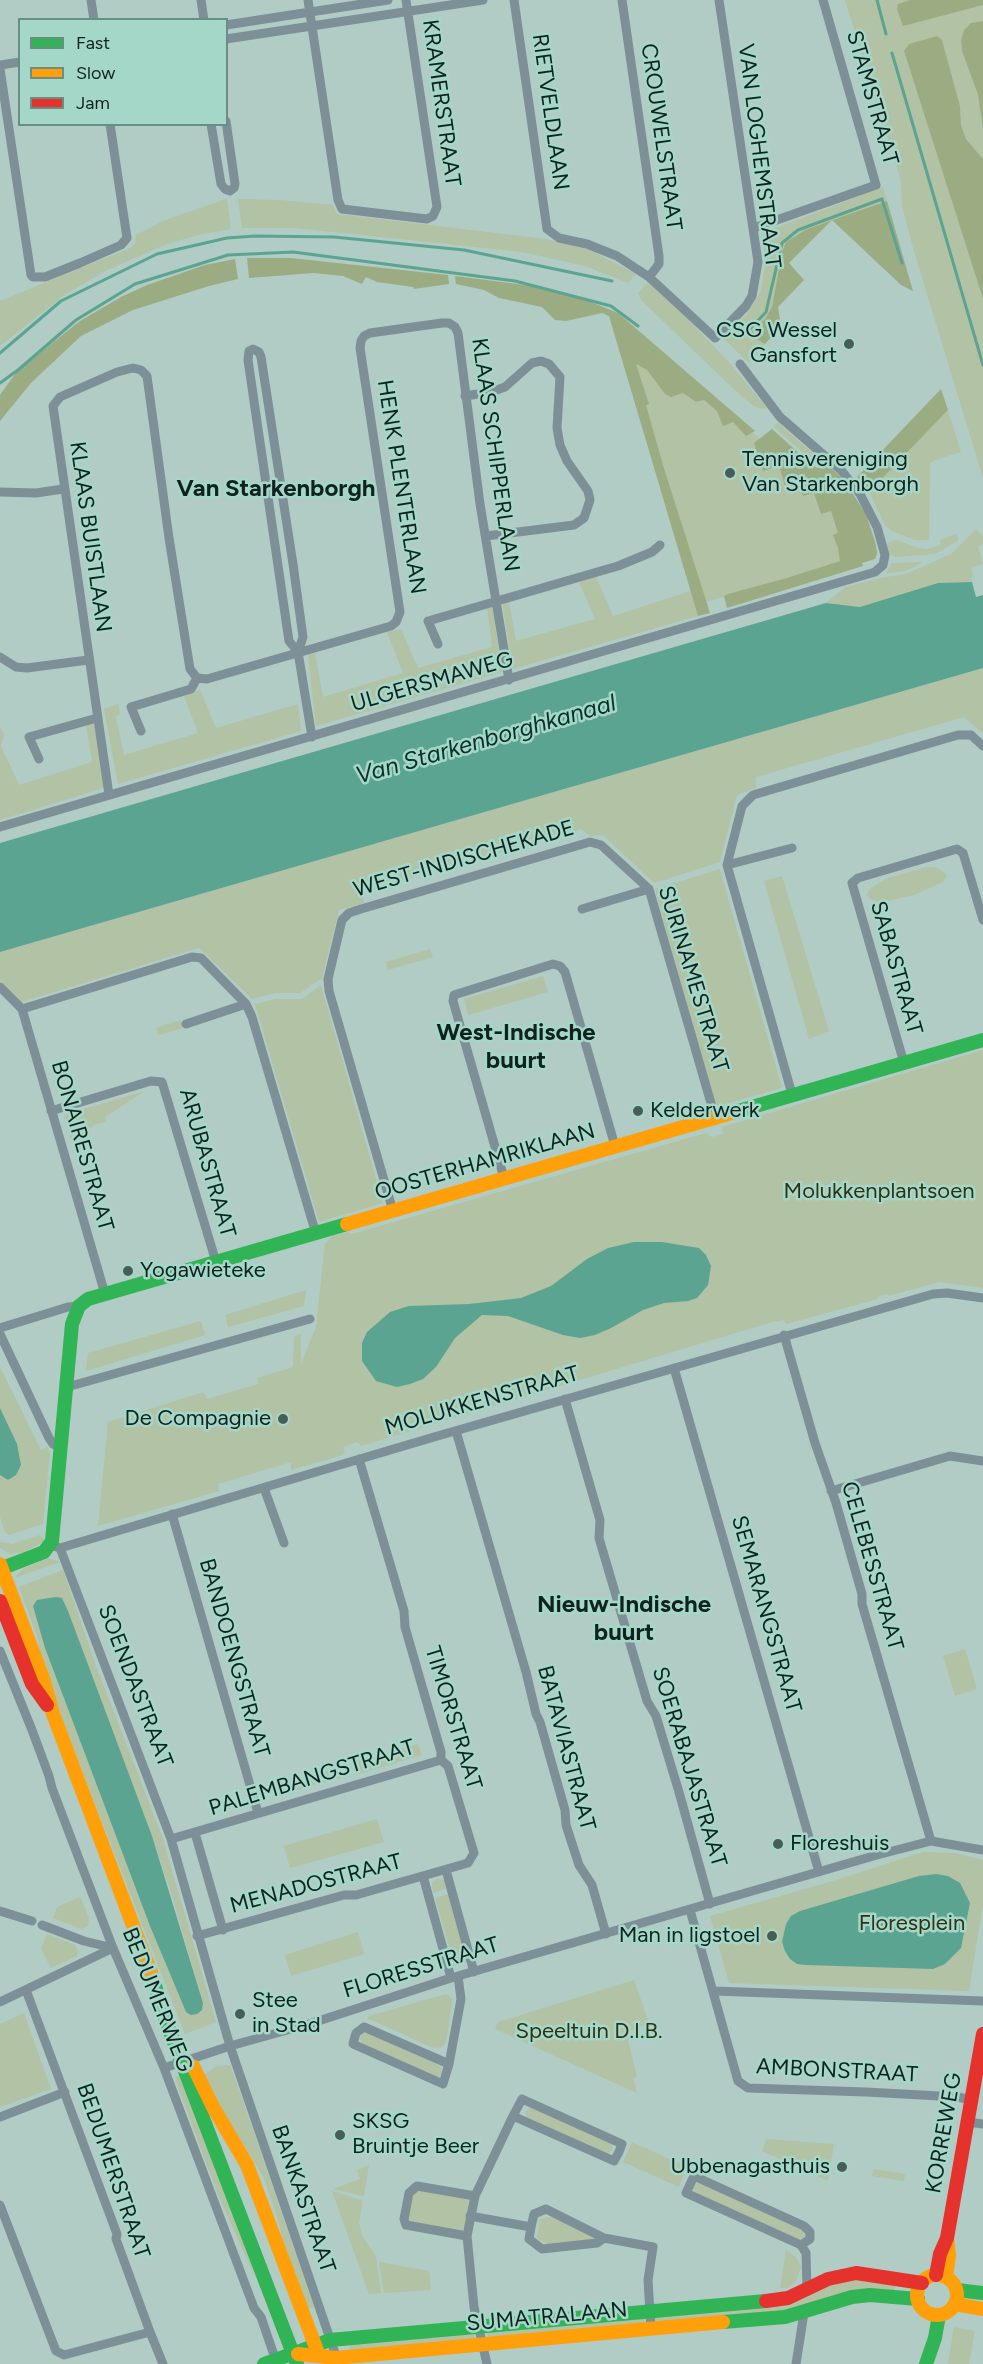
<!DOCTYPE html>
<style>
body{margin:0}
#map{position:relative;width:983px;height:2364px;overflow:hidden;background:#b0ccc4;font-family:Figtree,sans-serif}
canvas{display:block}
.legend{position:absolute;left:18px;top:18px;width:210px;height:108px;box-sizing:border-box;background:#a5d7c8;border:2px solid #698f84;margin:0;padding:8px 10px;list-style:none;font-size:18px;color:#0f231e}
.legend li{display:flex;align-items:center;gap:12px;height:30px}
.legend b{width:30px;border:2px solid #698f84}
</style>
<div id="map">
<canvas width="983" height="2364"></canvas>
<ul class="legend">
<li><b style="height:8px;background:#30b455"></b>Fast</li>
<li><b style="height:8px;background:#ff9f0a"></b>Slow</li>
<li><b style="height:8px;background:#e5322d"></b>Jam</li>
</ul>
</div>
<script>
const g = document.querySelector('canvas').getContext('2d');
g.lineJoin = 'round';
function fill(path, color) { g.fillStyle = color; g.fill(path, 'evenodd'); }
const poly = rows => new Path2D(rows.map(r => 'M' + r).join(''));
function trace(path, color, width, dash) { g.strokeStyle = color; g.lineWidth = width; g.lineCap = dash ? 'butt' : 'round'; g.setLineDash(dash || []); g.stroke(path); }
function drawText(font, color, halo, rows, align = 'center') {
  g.font = font + ' Figtree,sans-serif'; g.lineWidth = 5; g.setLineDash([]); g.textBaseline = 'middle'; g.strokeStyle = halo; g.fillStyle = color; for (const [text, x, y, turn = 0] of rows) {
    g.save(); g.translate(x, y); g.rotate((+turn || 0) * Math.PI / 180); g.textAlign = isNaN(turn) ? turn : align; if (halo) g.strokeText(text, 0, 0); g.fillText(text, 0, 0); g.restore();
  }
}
fill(poly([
 [845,0,910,0,898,5,897,9,967,9,983,5,983,21,971,23,964,30,961,40,962,51,978,95,983,128,983,159,966,139,961,125,960,106,942,40,904,51,983,299,983,478,913,248,902,205,901,181],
 [883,187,887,201,794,235,782,252,772,307,765,319,749,333,765,344,749,363,723,338,747,314,761,291,765,266,763,233],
 [227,199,231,229,198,235,167,244,107,270,63,296,0,346,0,301,130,248,135,244,136,235,165,220],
 [238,199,279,200,333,205,337,214,546,239,590,250,636,274,628,283,585,266,522,252,295,228,242,228],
 [648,282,673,304,728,361,767,408,763,409,754,406,741,396,641,300,638,293],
 [647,341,756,436,834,509,849,561,705,602,628,349],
 [948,410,961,452,935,460,930,463,929,540,915,540,892,531,885,525,869,492],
 [778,422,785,429,823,461,819,464,813,462,774,427],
 [976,529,983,537,983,544,978,546,983,564,971,568,974,577,971,578,972,582,938,583,860,607,826,603,845,587,880,578,906,574,951,554],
 [956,534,959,540,935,554,895,557,890,554,887,546,888,543,896,540,919,548,927,549,941,545,940,540],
 [923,562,906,571,886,573,892,563],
 [596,577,613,616,691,591,698,616,513,669,502,602,509,601,516,641,595,619,579,582],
 [492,605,502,672,316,726,308,655,315,653,323,697,403,673,387,632,401,629,418,668,492,647,487,606],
 [983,668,983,734,964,717,756,777,756,788,737,795,720,862,654,883,603,835,590,836,581,829,362,892,364,903,339,910,322,978,300,993,275,993,252,999,199,948,21,1002,0,980,0,952],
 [200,690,216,728,298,704,301,731,118,784,104,709,118,704,120,714,116,717,124,755,198,733,184,696],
 [95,723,107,787,0,820,0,727,4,734,1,746,19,785,92,762,86,726],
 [927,867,938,868,947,875,943,882,914,895,883,902,872,900,866,895,872,887,888,878],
 [720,869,782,1088,715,1107,655,889],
 [782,876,829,1031,809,1039,764,881],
 [430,949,433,957,388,970,386,962],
 [543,976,548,992,468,1015,464,999],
 [321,985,383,1203,319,1222,255,1004,275,999,302,999],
 [180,1020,183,1028,159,1035,156,1028],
 [983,1050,983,1288,940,1282,888,1296,887,1294,878,1297,878,1299,786,1324,784,1320,772,1322,361,1446,357,1442,343,1447,345,1451,343,1455,291,1470,291,1462,218,1484,219,1491,98,1526,108,1422,204,1392,207,1399,258,1384,257,1378,293,1367,294,1337,301,1334,301,1364,316,1327,325,1243,333,1236,349,1232,350,1234,359,1232,706,1133,712,1137,723,1134,722,1127],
 [145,1091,105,1117,106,1122,96,1124,71,1141,64,1115],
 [306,1290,304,1306,228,1327,225,1315],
 [201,1321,205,1335,86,1371,88,1353],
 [0,1367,41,1450,47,1447,50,1453,43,1524,9,1535,5,1532,0,1517,0,1475,8,1480,17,1444,0,1408],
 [40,1535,44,1539,43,1542,24,1552,10,1554,0,1548,0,1542,12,1544],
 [48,1558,60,1562,14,1578,23,1569],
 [63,1570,95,1663,163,1839,216,2022,185,2034,40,1662,38,1639,19,1587],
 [62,1598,152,1836,172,1896,203,2003,186,2012,150,1926,45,1648],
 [965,1649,977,1689,955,1696,943,1656],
 [418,1744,422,1755,355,1775,351,1763],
 [341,1767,344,1777,276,1796,273,1786],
 [377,1819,384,1842,290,1868,284,1846],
 [923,1852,955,1853,983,1860,983,1904,969,1991,729,1983,710,1916,833,1881],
 [437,1879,444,1880,447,1888,433,1893,432,1883],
 [449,1894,469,1962,452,1967,450,1961,453,1959,435,1898],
 [80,1897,89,1918,88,1926,82,1929,53,1918,57,1907],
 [358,1932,364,1954,291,1976,285,1955],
 [47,1934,75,1945,78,1952,77,1956,51,1968,41,1949],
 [634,1980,649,2023,626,2032,637,2077,633,2078,637,2093,495,2029,498,2022],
 [446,1994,453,1999,446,2042,442,2047,433,2048,367,2018,369,2016],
 [24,2013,51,2089,0,2107,0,2024],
 [364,2032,437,2064,442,2069,441,2075,438,2077,362,2043,360,2038],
 [230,2065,256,2138,314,2307,308,2309,286,2252,277,2217,263,2176,207,2087,204,2075,216,2066],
 [183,2073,229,2201,256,2279,218,2195,181,2095,175,2077],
 [531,2106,612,2143,612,2150,607,2154,527,2117,525,2112],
 [767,2139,834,2144,828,2181,762,2151],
 [632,2142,687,2167,679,2187,623,2162],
 [369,2165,364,2196,333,2189,360,2179,357,2170],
 [874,2169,905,2174,904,2181,872,2176],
 [698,2182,803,2229,805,2236,799,2240,694,2193,693,2187],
 [419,2190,463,2197,469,2201,465,2228,460,2232,413,2224,408,2217,412,2194],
 [332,2191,363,2201,359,2223,362,2235,376,2257,381,2293,369,2294],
 [555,2216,594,2236,593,2240,548,2245,537,2238,540,2219],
 [786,2250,796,2257,801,2267,796,2281,788,2288,780,2288],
 [379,2262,429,2271,431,2290,384,2293],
 [857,2277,896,2284,894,2292,802,2310,653,2326,651,2314,782,2302,832,2282],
 [644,2315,645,2327,488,2341,487,2329],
 [954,2327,975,2331,969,2364,948,2364],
 [474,2331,475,2342,351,2352,348,2342]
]), '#b2c2a4');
fill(poly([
 [910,0,983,0,983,5,903,26,897,9,898,4],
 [983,21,983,128,978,95,962,51,961,40,964,30,971,23],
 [937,36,942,40,960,106,961,125,966,139,983,159,983,299,904,51,909,44],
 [887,201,913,291,901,285,832,220,789,263,804,280,778,307,781,326,765,344,749,334,765,319,772,307,782,252,786,242,805,230,861,210],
 [247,258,291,258,448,275,449,284,414,289,413,287,377,282,366,277,362,284,343,276,314,273,249,278],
 [235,259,238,279,209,286,133,310,81,336,31,383,0,421,0,395,18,370,80,321,121,297,147,285,205,265],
 [455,276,533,286,576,296,618,313,755,431,746,436,733,422,723,426,717,411,704,400,696,402,683,393,671,397,665,394,647,370,636,364,649,404,646,405,663,465,710,613,698,616,609,316,602,313,566,321,555,320,542,307,499,298,484,290,456,284],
 [941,389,948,410,869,492,857,477],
 [772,429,812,465,817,468,826,463,843,479,866,514,876,545,877,553,875,559,862,563,863,566,727,608,724,596,728,594,787,578,840,561,838,548,833,535,838,533,831,511,821,514,814,493,803,496,799,488,787,492,779,466,763,471,754,443]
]), '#9cac82');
fill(poly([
 [972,582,976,597,983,595,983,668,0,952,0,843,826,603,860,607,938,583],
 [634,1242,662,1242,699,1248,706,1255,711,1266,708,1285,697,1298,688,1301,664,1303,643,1310,611,1328,595,1335,580,1338,563,1335,508,1316,482,1315,455,1338,436,1367,423,1379,410,1384,397,1387,376,1381,362,1361,362,1343,367,1332,390,1312,409,1306,469,1304,521,1298,551,1286,587,1259,608,1248],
 [0,1408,17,1444,21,1465,16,1475,8,1480,0,1475],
 [56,1597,62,1598,68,1611,152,1836,203,2003,202,2010,197,2014,191,2015,186,2012,150,1926,45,1648,33,1606,37,1600],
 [936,1874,948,1876,960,1883,970,1903,961,1948,945,1964,933,1969,806,1965,797,1964,790,1959,785,1951,782,1942,786,1924,791,1916,800,1911,919,1876]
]), '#5ba492');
trace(poly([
 [877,0,886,34],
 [892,53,983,365],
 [748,331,766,312,782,243,798,230,882,199,902,263],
 [0,353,61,301,157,254,227,238,255,236,334,237,464,250,612,281],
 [0,383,18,370,76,320,135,284,228,255,293,252,515,281,611,306,638,326]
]), '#5ba492', 3);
trace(poly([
 [91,0,94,20],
 [201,0,204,20],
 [308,0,338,200,342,209,427,219,433,216,437,207,406,0],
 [514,0,547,229,559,238,587,244,617,256,649,277,715,338,746,306,752,296,758,262,719,0],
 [622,0,659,256,659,264,649,277],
 [226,25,388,0],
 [226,39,483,0],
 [0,65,20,62],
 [0,69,31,275,33,277,45,277,80,263,121,245,127,238,110,124],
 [211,124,221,184,225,189,230,191,234,188,235,184,226,121],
 [754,228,876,185,823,0],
 [465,396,491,392,505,387,532,363,541,361,549,364,560,377,557,428,560,445,567,461,588,491,590,500,584,518,574,525,486,536],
 [0,492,36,493,63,489],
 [438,644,428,621,618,566,652,552,660,545],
 [298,652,303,637,293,564,261,357,259,352,253,349,249,351,248,360,289,641,298,652,312,737],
 [0,657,16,667,27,668,88,660],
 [141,731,131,707,191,689,197,678],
 [39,759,29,737,97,718],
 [109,795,53,406,60,397,117,372,133,368,141,370,147,376,169,538,190,669,197,678,207,679,391,626,396,622,400,612,360,348,361,341,364,336,370,333,442,323,449,323,455,327,458,333,480,504,509,680],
 [0,827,875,572,883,565,885,555,877,527,860,494,841,470,780,417,740,364],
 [727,865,792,848],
 [582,909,649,889],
 [0,987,22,1009,105,1294],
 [22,1009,192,957,201,958,246,1004,252,1017,316,1234],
 [186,1024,246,1004],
 [904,1063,852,883,858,878,957,849,963,853,983,920],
 [792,1094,727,865,742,806,753,795,958,735,971,735,983,746],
 [51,1111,151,1081,162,1082,216,1262],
 [504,1178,453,1001,454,995,553,964,560,966,565,972,615,1146],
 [393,1211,329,991,328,979,342,920,349,913,361,909,590,842,601,845,649,889,715,1117],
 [0,1328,68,1307,79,1306],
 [0,1334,49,1438,53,1444,60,1447],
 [784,1335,815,1443,836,1503,862,1594,862,1604,931,1841,983,1850],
 [674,1368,819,1872],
 [67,1387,310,1319],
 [565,1399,600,1520,599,1538,647,1701,656,1716,679,1792,710,1904],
 [456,1431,526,1672,536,1714,540,1722,565,1810,566,1825,579,1865,592,1885,606,1934],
 [359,1459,404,1611,405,1627,441,1752,441,1760],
 [264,1488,284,1543],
 [831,1491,950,1456,983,1461],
 [172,1514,258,1813],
 [50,1545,60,1548,434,1437,933,1294,947,1293,983,1298],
 [60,1548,171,1839,230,2046,338,2362],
 [0,1651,32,1730,49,1776,52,1788,113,1948,164,2068,254,2308,261,2317,277,2364],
 [195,1833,223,1930],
 [171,1839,441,1760],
 [446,1870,474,1972],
 [423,1876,451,1978],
 [690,1910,738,2081,748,2088,866,2092,958,2097,971,2100],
 [0,1911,32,1921],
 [42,1925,84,1941,113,1948],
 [197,1936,344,1895,356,1895,468,1863,474,1853,448,1766,441,1760],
 [26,1990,117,2234,116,2239,150,2332,163,2364],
 [715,1991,983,2001],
 [0,2002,113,1948],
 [364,2027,449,2064,443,2084,353,2044,356,2033,364,2027],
 [449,2064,461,1999,458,1976],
 [164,2068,230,2046,309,2024,451,1978,877,1855,931,1841],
 [522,2099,622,2144,619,2152,614,2161,513,2116,522,2099],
 [0,2117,65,2092],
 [968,2122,983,2124],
 [694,2176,804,2226,810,2232,810,2239,801,2245,686,2193,694,2176],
 [0,2205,56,2351,64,2355,150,2332],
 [470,2216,531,2227,534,2214,546,2209,604,2238,653,2247,648,2280,651,2329],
 [531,2227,529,2239,542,2249,597,2243,604,2238],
 [467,2236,406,2225,404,2219,409,2193,417,2186,475,2196],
 [801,2245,806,2253,807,2290],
 [487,2364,474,2307,467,2236,475,2196,513,2116],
 [796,2364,804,2313]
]), '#7d9097', 9);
trace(poly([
 [735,1112,983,1040],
 [0,1569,44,1552,52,1541,72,1324,79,1306,88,1299,347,1224],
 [151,1973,167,2024,297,2364],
 [957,2290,983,2293],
 [723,2322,785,2317,852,2297,870,2295,918,2299],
 [264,2364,330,2340,766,2301],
 [926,2364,935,2338,939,2315]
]), '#30b455', 14);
trace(poly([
 [347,1224,735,1112],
 [0,1564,43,1679,53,1714,151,1973],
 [193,2066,213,2107,247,2165,318,2353],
 '917 2295a20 20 0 1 1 40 0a20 20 0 1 1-40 0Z',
 [946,2277,949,2255,947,2238],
 [955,2304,983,2309],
 [298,2354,336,2358,723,2322]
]), '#ff9f0a', 14);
trace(poly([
 [0,1601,32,1684,47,1705],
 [936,2275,940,2254,947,2238,983,2034],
 [766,2301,788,2298,828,2279,856,2273,922,2283]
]), '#e5322d', 14);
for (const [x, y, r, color] of [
 [849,344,6,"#475e58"],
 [730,473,6,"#475e58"],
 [638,1111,6,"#475e58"],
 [128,1271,6,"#475e58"],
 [283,1419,6,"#475e58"],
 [778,1844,6,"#475e58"],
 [772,1936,6,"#475e58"],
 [240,2014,6,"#475e58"],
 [340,2135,6,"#475e58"],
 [842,2167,6,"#475e58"]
]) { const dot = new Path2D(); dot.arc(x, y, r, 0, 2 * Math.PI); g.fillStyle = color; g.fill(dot); trace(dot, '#a5d7c8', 2); }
drawText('22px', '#0f231e', '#a5d7c8', [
 ["STAMSTRAAT",872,98,74],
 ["KRAMERSTRAAT",441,103,82],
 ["RIETVELDLAAN",550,112,82],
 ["CROUWELSTRAAT",661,137,82],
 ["VAN LOGHEMSTRAAT",759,156,83],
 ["KLAAS SCHIPPERLAAN",495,455,82],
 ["HENK PLENTERLAAN",401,487,81],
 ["KLAAS BUISTLAAN",90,537,82],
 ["ULGERSMAWEG",432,682,-16],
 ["WEST-INDISCHEKADE",464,859,-16],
 ["SABASTRAAT",896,968,74],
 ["SURINAMESTRAAT",693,979,73],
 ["BONAIRESTRAAT",82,1146,74],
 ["OOSTERHAMRIKLAAN",485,1162,-16],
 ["ARUBASTRAAT",207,1163,74],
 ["MOLUKKENSTRAAT",482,1401,-16],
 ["CELEBESSTRAAT",872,1566,74],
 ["SEMARANGSTRAAT",766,1614,74],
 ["BANDOENGSTRAAT",234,1658,74],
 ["SOENDASTRAAT",135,1686,69],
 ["TIMORSTRAAT",453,1718,73],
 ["BATAVIASTRAAT",566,1748,75],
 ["SOERABAJASTRAAT",689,1767,73],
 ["PALEMBANGSTRAAT",312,1778,-17],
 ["MENADOSTRAAT",316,1884,-15],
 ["FLORESSTRAAT",421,1968,-17],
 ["BEDUMERWEG",157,2000,68],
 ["AMBONSTRAAT",837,2071,3],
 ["KORREWEG",944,2133,-80],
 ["BEDUMERSTRAAT",113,2171,71],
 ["BANKASTRAAT",303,2199,71],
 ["SUMATRALAAN",547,2317,-5]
]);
drawText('22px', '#0f231e', '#a5d7c8', [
 ["CSG Wessel",837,331,"right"],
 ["Gansfort",837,356,"right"],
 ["Tennisvereniging",742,460],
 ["Van Starkenborgh",742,485],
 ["Kelderwerk",650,1111],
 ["Yogawieteke",140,1271],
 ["De Compagnie",271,1419,"right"],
 ["Floreshuis",790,1844],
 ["Man in ligstoel",760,1936,"right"],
 ["Stee",252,2001],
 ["in Stad",252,2026],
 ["SKSG",352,2122],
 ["Bruintje Beer",352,2147],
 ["Ubbenagasthuis",830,2167,"right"]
], 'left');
drawText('22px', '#2f3212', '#a5d7c8', [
 ["Molukkenplantsoen",879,1192],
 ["Floresplein",912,1924],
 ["Speeltuin D.I.B.",589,2032]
]);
drawText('bold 24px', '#0f231e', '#a5d7c8', [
 ["Van Starkenborgh",276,489],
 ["West-Indische",516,1033],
 ["buurt",516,1061],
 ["Nieuw-Indische",624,1605],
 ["buurt",624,1633]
]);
drawText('italic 24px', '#073229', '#a5d7c8', [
 ["Van Starkenborghkanaal",486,740,-16]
]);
</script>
